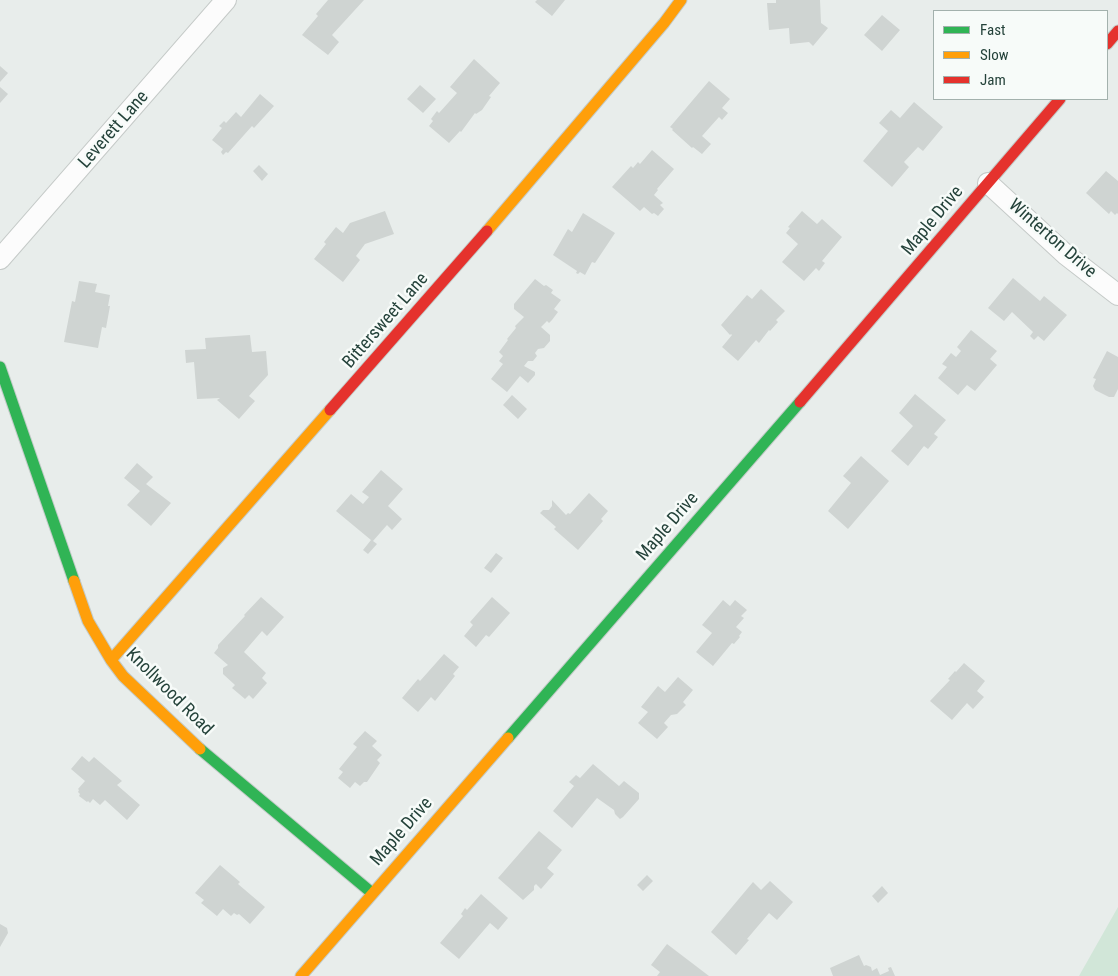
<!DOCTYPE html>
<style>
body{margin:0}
#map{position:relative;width:1118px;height:976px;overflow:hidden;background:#e8edeb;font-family:"Roboto Condensed",sans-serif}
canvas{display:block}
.legend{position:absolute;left:933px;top:10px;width:175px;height:90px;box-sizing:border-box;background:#f7fbf9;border:1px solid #a3b1ad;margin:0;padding:6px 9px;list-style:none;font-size:15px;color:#24423a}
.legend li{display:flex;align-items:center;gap:10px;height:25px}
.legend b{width:25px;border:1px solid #a3b1ad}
</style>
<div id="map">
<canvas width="1118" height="976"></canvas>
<ul class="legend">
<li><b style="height:6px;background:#30b455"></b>Fast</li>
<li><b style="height:6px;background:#ff9f0a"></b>Slow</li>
<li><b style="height:6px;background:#e5322d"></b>Jam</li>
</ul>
</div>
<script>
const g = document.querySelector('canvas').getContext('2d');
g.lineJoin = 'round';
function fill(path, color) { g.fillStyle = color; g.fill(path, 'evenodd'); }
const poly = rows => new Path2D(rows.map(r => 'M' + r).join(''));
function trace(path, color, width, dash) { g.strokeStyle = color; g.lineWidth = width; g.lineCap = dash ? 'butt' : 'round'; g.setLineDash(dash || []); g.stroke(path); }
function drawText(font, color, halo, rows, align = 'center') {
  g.font = font + ' "Roboto Condensed",sans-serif'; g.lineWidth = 5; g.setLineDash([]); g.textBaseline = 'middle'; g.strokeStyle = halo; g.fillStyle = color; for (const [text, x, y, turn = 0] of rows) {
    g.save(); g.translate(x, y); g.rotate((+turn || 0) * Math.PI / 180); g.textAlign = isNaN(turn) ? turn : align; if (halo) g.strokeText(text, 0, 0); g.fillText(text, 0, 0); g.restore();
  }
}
fill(poly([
 [1118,907,1118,976,1079,976]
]), '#d1e6d8');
fill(poly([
 [328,0,364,0,332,35,339,42,328,55,302,35,318,16,316,14],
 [537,0,565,0,552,16,535,2],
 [776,0,820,0,821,23,828,28,813,46,809,42,790,44,789,28,769,30,767,3,776,3],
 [882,15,900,30,882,51,864,35],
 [474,59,500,83,489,96,491,97,482,110,476,114,475,113,461,132,460,131,449,143,429,126,433,121,431,119,437,111,439,113,457,93,450,87],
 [0,66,8,73,0,82],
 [709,81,730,99,722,108,728,113,722,120,719,117,702,136,711,144,702,154,693,147,692,148,672,130,673,129,670,127],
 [420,85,436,99,423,113,407,99],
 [0,87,8,94,0,103],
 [260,94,274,106,254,128,252,126,228,153,226,152,223,155,221,152,223,149,212,140,222,128,219,126,224,121,226,123,236,112,241,117],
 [914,102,943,127,923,151,918,147,904,162,909,167,892,187,863,161,888,131,879,123,891,110,900,118],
 [652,150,674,169,657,189,658,190,654,195,663,203,660,205,664,209,658,216,654,213,652,214,644,207,640,211,612,187,631,166,633,168,638,162,640,164],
 [259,165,268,174,262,181,253,171],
 [1106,171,1118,181,1118,214,1117,213,1115,215,1111,211,1109,214,1086,193],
 [385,211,394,234,365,244,356,256,360,260,343,282,314,259,326,244,324,242,336,227,343,233,350,223],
 [802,211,817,224,822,219,842,237,822,261,825,263,819,271,816,268,804,281,782,262,798,244,786,233,790,228,788,227],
 [583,213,615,233,595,263,592,262,585,275,580,272,578,274,576,273,577,271,553,255,568,229,572,232],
 [1013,278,1040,301,1044,296,1067,315,1044,341,1038,336,1034,340,1030,336,1033,332,1012,312,1004,321,988,308],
 [535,279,544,286,546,285,553,290,551,293,561,300,554,309,558,312,552,320,549,323,547,321,541,327,550,335,550,341,544,348,538,349,535,353,537,356,533,361,528,361,524,366,535,372,535,375,528,383,520,376,507,392,491,379,503,364,499,361,503,356,499,352,508,340,507,339,516,328,515,326,524,317,514,309,514,304],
 [79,281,97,284,95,292,110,295,108,306,110,306,106,328,102,327,98,348,64,342,72,301,75,302],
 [761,289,785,311,776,320,778,322,770,331,769,330,759,343,756,340,738,361,722,347,732,335,731,334,730,335,721,325,747,295,752,299],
 [971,330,997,351,990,359,997,365,975,391,967,385,958,395,938,378,947,367,942,364,951,353,956,357,961,351,957,347],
 [250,335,252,352,266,351,268,375,249,396,255,401,239,419,217,400,220,398,197,399,194,362,186,363,185,350,206,349,205,338],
 [1107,351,1118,357,1118,389,1114,397,1109,397,1095,390,1093,386,1096,379,1093,378],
 [915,394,946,420,934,434,938,437,928,449,924,446,908,466,891,451,913,426,899,413],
 [512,395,527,409,518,419,503,405],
 [861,456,889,481,848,529,828,511,851,483,843,476],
 [137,463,153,477,146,484,171,503,151,526,127,505,140,491,124,478],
 [381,470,403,489,388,506,402,519,392,530,387,525,373,541,377,544,368,554,363,550,371,540,336,511,351,494,363,504,369,497,362,492],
 [589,493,608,511,601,519,603,521,578,550,554,529,556,527,540,513,543,510,549,510,552,506,552,500,566,515,568,513,570,514],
 [496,553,503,558,491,573,484,568],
 [261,597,284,617,267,636,262,631,244,652,266,673,262,678,267,683,253,699,249,695,245,699,232,688,235,685,223,674,223,668,228,665,214,653,218,648,218,645,245,616,244,615],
 [492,597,510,613,489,637,486,635,476,647,464,636,473,625,470,622],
 [723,600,730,606,735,600,747,610,741,616,744,618,736,627,742,632,739,636,740,637,734,644,732,643,713,666,696,652,712,633,702,625],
 [444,654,459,667,453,674,455,676,435,701,431,697,418,712,402,698,418,679,420,681],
 [964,663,985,681,977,691,984,697,973,709,967,703,952,720,930,701,950,680,948,679,955,671,956,672],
 [678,677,693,690,683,702,686,705,677,714,671,715,664,723,668,727,657,739,638,723,648,712,641,707,658,686,665,692],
 [365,731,377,741,372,746,382,755,377,760,380,763,367,782,364,782,360,786,355,782,350,788,338,778,343,772,339,769,357,747,353,744],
 [82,756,89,762,94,757,122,781,117,785,140,805,127,820,105,800,100,805,93,799,90,803,88,801,87,802,79,796,80,794,78,792,79,790,78,789,85,781,71,769],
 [593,764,619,786,624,781,639,793,639,799,623,817,620,819,615,814,614,810,597,798,572,828,553,811,574,786,569,782,576,775,580,778],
 [539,831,562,850,547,868,554,874,541,889,536,884,534,886,534,890,523,900,498,878],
 [220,865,240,882,238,884,265,907,250,924,239,914,237,915,234,913,231,916,223,909,217,916,201,903,204,900,195,893],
 [647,875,653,881,643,891,637,885],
 [770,881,793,902,777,920,769,913,747,939,749,940,736,955,711,932,753,882,761,890],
 [882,886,888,893,878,903,872,896],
 [481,894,508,918,498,930,490,923,459,959,440,943,463,916,461,914,465,908,467,910],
 [0,924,7,928,8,933,0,947],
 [667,944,709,976,657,976,660,972,651,965],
 [859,955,864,966,866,965,871,967,872,971,877,968,880,975,889,971,888,968,891,967,895,976,833,976,830,968]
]), '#cfd4d2');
const street = poly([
 [988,183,1065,254,1118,295],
 [0,259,226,0]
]);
const fast = poly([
 [0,367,74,581],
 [508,738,800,402],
 [200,749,372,893]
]);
const slow = poly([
 [487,231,664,23,681,0],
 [74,581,88,621,111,660,123,676,200,749],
 [111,660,330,410],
 [301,976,508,738]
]);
const jam = poly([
 [1107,44,1118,31],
 [800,402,1060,99],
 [330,410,487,231]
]);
trace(street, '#c5cac8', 22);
trace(fast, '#c3cbc8', 13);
trace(slow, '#c3cbc8', 13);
trace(jam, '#c3cbc8', 13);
trace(street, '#fcfcfc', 20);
trace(fast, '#30b455', 11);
trace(slow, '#ff9f0a', 11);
trace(jam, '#e5322d', 11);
drawText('18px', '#24423a', '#f7fbf9', [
 ["Leverett Lane",114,130,-49],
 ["Maple Drive",933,221,-50],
 ["Winterton Drive",1052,239,41],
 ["Bittersweet Lane",386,321,-49],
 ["Maple Drive",668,527,-49],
 ["Knollwood Road",169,692,45],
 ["Maple Drive",402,832,-49]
]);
</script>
